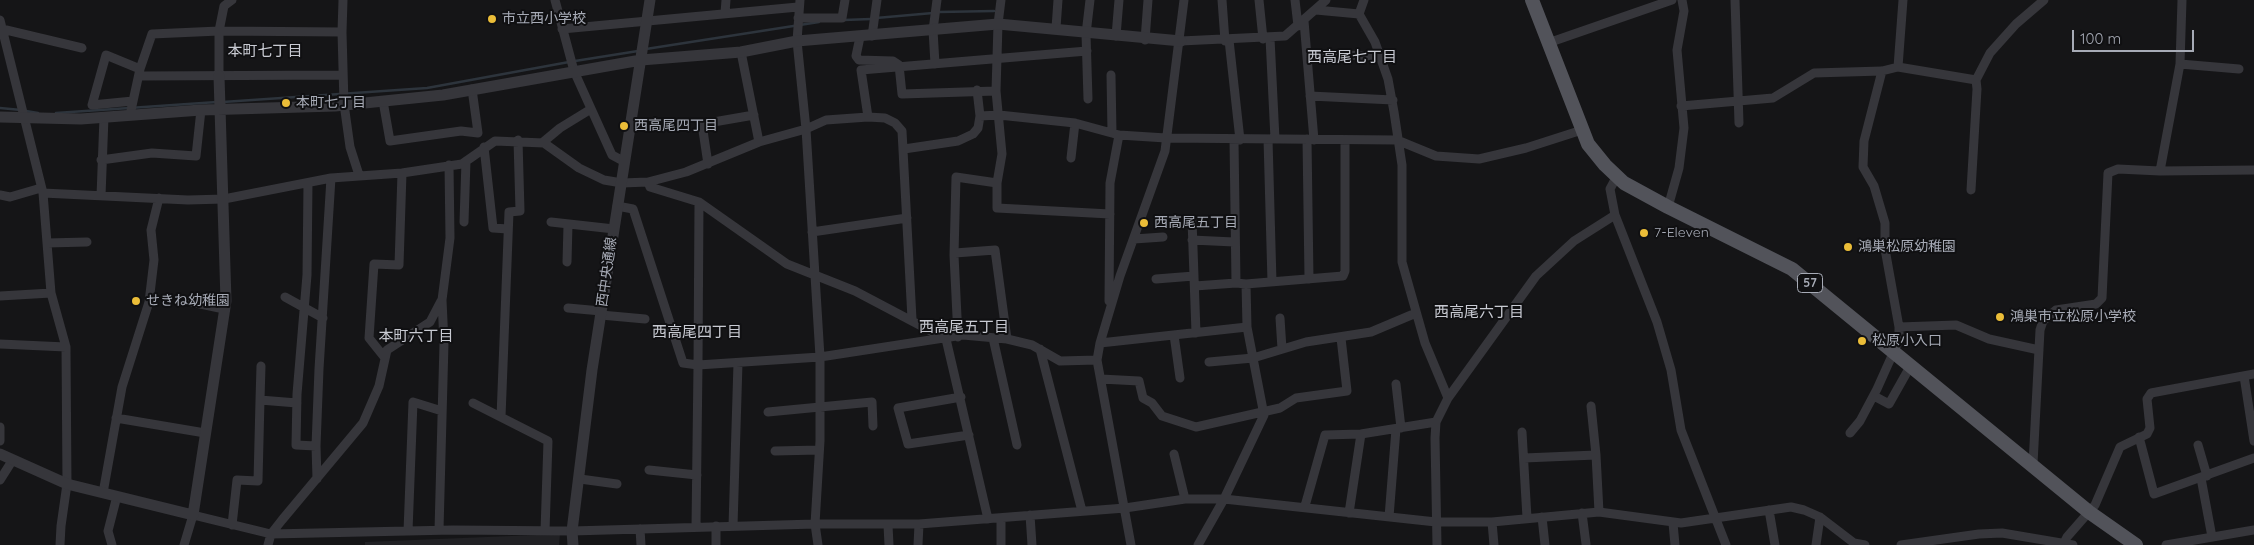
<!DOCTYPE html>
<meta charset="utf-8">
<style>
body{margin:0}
#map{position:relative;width:2254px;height:545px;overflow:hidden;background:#151517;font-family:Quicksand,sans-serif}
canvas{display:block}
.scale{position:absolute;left:2072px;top:30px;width:122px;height:22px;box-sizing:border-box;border:2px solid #a7abb6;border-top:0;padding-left:6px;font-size:15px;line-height:18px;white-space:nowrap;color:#a7abb6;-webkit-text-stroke:4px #101012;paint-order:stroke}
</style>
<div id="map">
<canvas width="2254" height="545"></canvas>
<div class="scale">100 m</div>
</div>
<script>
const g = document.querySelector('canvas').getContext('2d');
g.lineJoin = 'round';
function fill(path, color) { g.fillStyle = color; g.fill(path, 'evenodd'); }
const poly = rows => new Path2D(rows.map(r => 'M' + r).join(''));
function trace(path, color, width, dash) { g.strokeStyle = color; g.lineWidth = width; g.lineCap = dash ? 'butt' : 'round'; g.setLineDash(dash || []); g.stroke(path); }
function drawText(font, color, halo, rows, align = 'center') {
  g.font = font + ' Quicksand,"Noto Sans JP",sans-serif'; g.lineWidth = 4; g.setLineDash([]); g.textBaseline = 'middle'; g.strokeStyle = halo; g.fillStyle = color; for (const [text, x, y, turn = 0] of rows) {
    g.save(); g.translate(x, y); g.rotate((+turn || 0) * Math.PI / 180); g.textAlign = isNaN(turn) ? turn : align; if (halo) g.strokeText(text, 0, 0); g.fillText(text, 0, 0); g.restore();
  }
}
fill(poly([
 [560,534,559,545,365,545,365,542]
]), '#212124');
trace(poly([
 [939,12,994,11],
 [876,18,933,13],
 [844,20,871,19],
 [646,49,819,22],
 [575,61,638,51],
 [223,102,427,88,569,62],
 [0,108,21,110],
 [26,111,38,113],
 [56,113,217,102]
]), '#2d343c', 2.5);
trace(poly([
 [343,0,342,32,344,104,350,147,359,175],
 [555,0,574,71,612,155,625,162],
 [800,0,797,41,806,129,820,357,820,441,815,524,818,545],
 [1222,0,1225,41],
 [1259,0,1263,39],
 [1295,0,1298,26],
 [1364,0,1359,14,1375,42,1388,79,1394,112,1402,165,1402,262,1425,343,1448,398],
 [1735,0,1739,123],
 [1316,10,1359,14],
 [725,13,726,0],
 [798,18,842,18,845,0],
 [0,20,43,193,51,293,66,347,67,484,61,526,60,545],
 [1304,21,1314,140],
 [1056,28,1058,0],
 [2,29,82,48],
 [562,29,798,7],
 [872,36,877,0],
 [1116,36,1119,0],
 [860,37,856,56,859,60,893,61,899,65,902,94,996,91,998,24,1001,0],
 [1270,38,1275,139],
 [1145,40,1148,0],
 [1229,40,1240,140],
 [1181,41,1285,36,1326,0],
 [1548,43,1672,0],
 [741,52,759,142],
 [1307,54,1380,56],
 [935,64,933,30,937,0],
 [2180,64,2239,69],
 [1898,67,1976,80,1977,89,1971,190],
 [1111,75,1112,133],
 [140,76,343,75],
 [219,76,219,31,224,6,232,0],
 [1976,80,1990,53,2016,24,2044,0],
 [996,91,1002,154,997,183,997,208,1110,214],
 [1310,96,1393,100],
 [1088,99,1086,34,1090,0],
 [133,101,92,105,106,55,140,69],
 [383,101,390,141,461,131,478,133,472,89],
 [1681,106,1773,98,1814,73,1882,71,1898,67,1903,0],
 [130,115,140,69,152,34,219,31,342,32],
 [980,116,999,115,1075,123,1119,135,1166,138,1397,140,1436,156,1479,159,1526,148,1582,130],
 [868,117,861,70,1087,51],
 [1268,139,1272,282],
 [1307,139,1309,279],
 [1234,140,1236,283,1246,284,1343,276,1345,271,1345,141],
 [542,143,560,128,591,109],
 [484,147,493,228,508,229],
 [904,149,958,141,973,134,978,128,980,116,977,90],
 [1071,158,1075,123],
 [101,160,152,153,196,156,201,110],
 [708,164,702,124,754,115],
 [2160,171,2180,64,2182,0],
 [1617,176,1610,189,1615,215,1657,322,1671,370,1681,430,1726,545],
 [648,182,650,187,699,202,787,264,855,291,946,339,988,519],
 [308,183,307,275,297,394,296,445,316,446],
 [43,193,188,200,224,199,331,178,402,173,462,164,495,141,544,143,579,168,604,180,622,183,648,182,686,172,759,142,806,129,826,120,868,117,885,118,895,123,902,131,912,319],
 [0,195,10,197,41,188],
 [101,196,104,117],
 [617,206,633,209,683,363,698,365,699,202],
 [1668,207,1679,168,1684,128,1677,50,1684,11,1682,0],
 [1192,220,1196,333],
 [464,222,466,161],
 [551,222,614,229],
 [812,232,907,218],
 [1134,239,1163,237],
 [1192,240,1234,242],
 [47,243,87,242],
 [955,253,995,250,1007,339],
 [567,262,568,225],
 [1156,279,1194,276],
 [1195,286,1236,283],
 [0,296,51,293],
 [285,297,323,318],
 [1109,301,1110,183,1119,135],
 [191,302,224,309],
 [568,308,601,311],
 [601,315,645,319],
 [1280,318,1282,349],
 [1899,327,1956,325,1989,339,2039,350],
 [1174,335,1180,378],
 [958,337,954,255,956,177,997,183],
 [993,338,1017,445],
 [1100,343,1247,327,1246,284],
 [0,344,66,347],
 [1040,349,1082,511],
 [385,358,369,338,374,264,399,265,402,173],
 [1209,362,1253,358,1306,342,1371,332,1416,313],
 [261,366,260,400,297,403],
 [2244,376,2254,441],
 [1101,379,1139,381,1143,398,1152,403,1162,416,1196,427,1280,408,1296,398,1347,391,1341,338],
 [1396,384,1401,428],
 [1874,396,1889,404,1911,365],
 [961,397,898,408,908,444,969,435],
 [473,403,548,441,545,531],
 [1591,406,1596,455,1599,512],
 [768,412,872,402,873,426],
 [501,417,509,212,520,211,518,140],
 [116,418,205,433],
 [0,427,0,441],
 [1522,432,1527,518],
 [1850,433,1860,421,1877,389,1899,340,1899,327,1885,249,1885,223,1874,186,1863,167,1864,141,1882,71],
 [2139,437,2154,494,2254,458],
 [2198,445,2207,476],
 [775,451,819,450],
 [1174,454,1185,499],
 [1524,458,1596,455],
 [2033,464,2040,330,2043,321,2056,310,2096,304,2102,298,2108,173,2118,169,2160,171,2254,170],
 [649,470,697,475],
 [2201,478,2212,537],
 [317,479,316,446,319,369,331,178],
 [580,479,617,484],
 [0,480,12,461],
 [103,493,122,387,149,302,154,260,151,230,159,198],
 [1305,506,1325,435,1361,434,1436,422],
 [1769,510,1775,545],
 [1349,513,1361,434],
 [1582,513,1586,544],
 [1030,515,1032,545],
 [1389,517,1396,429],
 [1542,517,1545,545],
 [1001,518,1001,545],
 [1492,522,1494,545],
 [1673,523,1675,545],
 [232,525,237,480,258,481,260,400],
 [888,525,889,545],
 [716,526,716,545],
 [733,526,738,363],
 [696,527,698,365,820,357,963,335,1007,339,1032,345,1060,361,1097,360],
 [640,529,641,545],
 [439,530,444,343,442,300,450,238,449,165],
 [408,531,413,402,442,411],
 [112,545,108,531,117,496],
 [184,545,193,515,271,534,453,530,572,531,815,524,919,524,1125,508,1185,499,1224,499,1436,522,1492,522,1599,512,1681,523,1791,507,1804,510,1820,517,1854,543,1865,545],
 [268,545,271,534,282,520,363,423,379,386,387,350,430,322,441,301],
 [918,545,919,524],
 [1131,545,1097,360,1100,343,1120,276,1165,151,1184,0],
 [1198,545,1224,499,1264,415,1247,327],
 [1437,545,1435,438,1436,422,1448,398,1536,276,1574,241,1615,215],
 [1816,545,1820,517],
 [1901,545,1979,534,2002,533,2073,545],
 [2063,545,2067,537,2095,505,2120,447,2147,434,2150,428,2147,399,2151,393,2254,374],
 [2166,545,2254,530]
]), '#36363b', 9);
trace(poly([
 [0,117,81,119,201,110,335,106,443,95,641,60,741,52,797,41,998,24,1181,41],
 [0,454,67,484,193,515,226,301,219,76],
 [573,545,572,531,592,370,650,0]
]), '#36363b', 11);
trace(poly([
 [1532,0,1588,144,1605,165,1624,183,1668,207,1792,269,2089,512,2136,545]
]), '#52535a', 14);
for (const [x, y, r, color] of [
 [492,19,5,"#ebbd38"],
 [286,103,5,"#ebbd38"],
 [624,126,5,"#ebbd38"],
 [1144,223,5,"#ebbd38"],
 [1644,233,5,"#ebbd38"],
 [1848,247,5,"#ebbd38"],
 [136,301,5,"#ebbd38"],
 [2000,317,5,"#ebbd38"],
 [1862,341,5,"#ebbd38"]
]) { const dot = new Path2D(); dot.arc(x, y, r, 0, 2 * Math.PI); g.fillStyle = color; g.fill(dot); trace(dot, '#101012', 2); }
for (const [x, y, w] of [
 [1810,283,25]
]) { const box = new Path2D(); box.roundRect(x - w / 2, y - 9.5, w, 19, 4); g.fillStyle = '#101012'; g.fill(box); trace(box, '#a7abb6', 1); }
drawText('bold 12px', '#a7abb6', null, [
 ["57",1810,283]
]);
drawText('14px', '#a7abb6', '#101012', [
 ["市立西小学校",502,19],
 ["本町七丁目",296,103],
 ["西高尾四丁目",634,126],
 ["西高尾五丁目",1154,223],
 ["7-Eleven",1654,233],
 ["鴻巣松原幼稚園",1858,247],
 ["せきね幼稚園",146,301],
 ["鴻巣市立松原小学校",2010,317],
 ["松原小入口",1872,341]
], 'left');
drawText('14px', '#a7abb6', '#101012', [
 ["西中央通線",607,272,-82]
]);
drawText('15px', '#c8cad2', '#101012', [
 ["本町七丁目",265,51],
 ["西高尾七丁目",1352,57],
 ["西高尾六丁目",1479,312],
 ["西高尾五丁目",964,327],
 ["西高尾四丁目",697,332],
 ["本町六丁目",416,336]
]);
</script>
